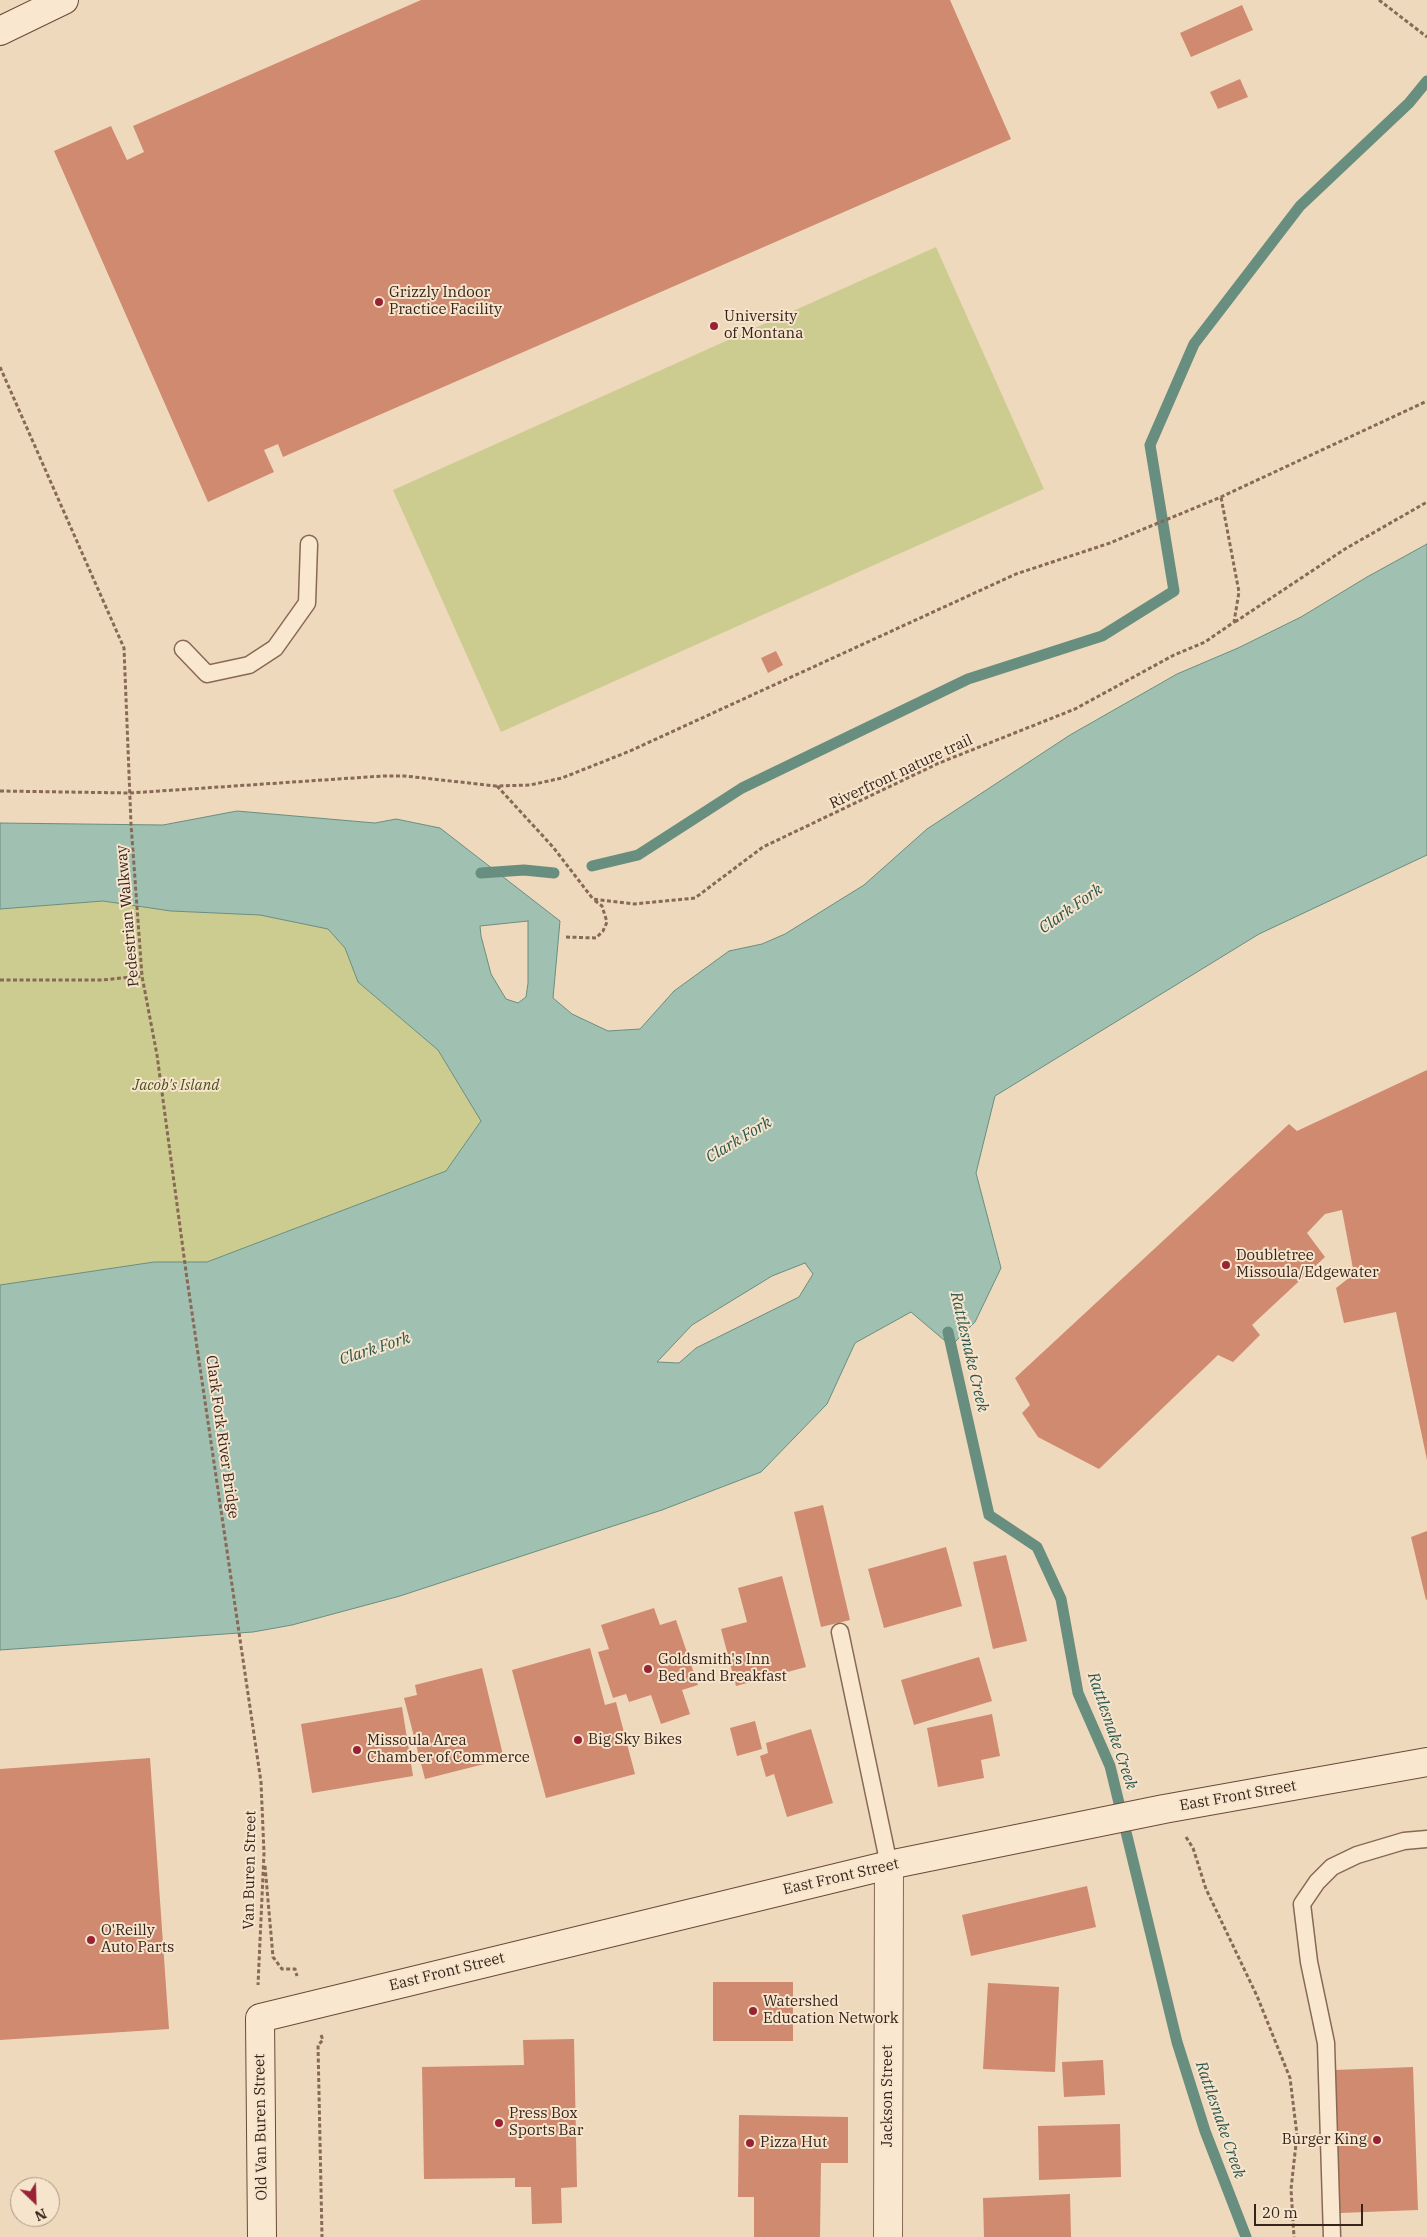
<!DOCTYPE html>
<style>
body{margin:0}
#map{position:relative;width:1427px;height:2237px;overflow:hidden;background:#efd9bc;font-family:"IBM Plex Serif",serif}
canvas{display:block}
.north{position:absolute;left:10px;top:2177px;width:50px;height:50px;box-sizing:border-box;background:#f7e4cc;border:1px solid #aa9785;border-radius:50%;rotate:156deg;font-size:14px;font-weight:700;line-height:20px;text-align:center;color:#36241b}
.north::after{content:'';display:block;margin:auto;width:18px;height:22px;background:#992334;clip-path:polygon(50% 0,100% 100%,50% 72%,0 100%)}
.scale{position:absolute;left:1254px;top:2204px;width:109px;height:22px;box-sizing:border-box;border:2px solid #36241b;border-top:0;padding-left:6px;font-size:15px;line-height:18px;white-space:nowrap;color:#36241b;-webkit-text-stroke:4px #f7e4cc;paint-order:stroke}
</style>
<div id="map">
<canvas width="1427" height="2237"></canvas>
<div class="north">N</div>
<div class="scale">20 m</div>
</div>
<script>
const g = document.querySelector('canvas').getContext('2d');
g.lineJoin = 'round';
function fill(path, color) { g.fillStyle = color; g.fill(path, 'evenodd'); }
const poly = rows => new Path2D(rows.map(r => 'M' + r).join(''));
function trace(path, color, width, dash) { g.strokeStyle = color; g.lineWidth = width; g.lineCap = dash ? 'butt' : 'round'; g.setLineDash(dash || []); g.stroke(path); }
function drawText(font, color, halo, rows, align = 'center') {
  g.font = font + ' "IBM Plex Serif",serif'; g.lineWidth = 4; g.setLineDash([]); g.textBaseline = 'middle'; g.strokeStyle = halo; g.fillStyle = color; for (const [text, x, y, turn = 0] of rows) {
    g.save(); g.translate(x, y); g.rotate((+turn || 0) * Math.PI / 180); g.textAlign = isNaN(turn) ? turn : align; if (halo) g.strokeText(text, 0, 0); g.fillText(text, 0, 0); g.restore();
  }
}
fill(poly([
 [936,247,1044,489,501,732,393,490],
 [103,901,171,911,260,915,328,929,345,948,358,982,438,1050,481,1121,446,1171,207,1262,154,1262,0,1285,0,909]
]), '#cdcc90');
const water = poly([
 [1427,544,1427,855,1259,934,995,1096,976,1173,1001,1268,975,1322,951,1346,911,1312,855,1343,827,1404,761,1472,662,1510,400,1596,292,1625,253,1632,0,1650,0,1285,154,1262,207,1262,446,1171,481,1121,438,1050,358,982,345,948,328,929,260,915,171,911,103,901,0,909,0,823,163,825,237,811,375,823,396,819,440,828,560,921,553,998,572,1014,608,1031,640,1029,674,991,729,951,762,944,785,934,864,885,927,829,1070,735,1177,674,1238,648,1301,617,1367,577,1427,544],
 [528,921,528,983,526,997,518,1003,506,999,491,974,481,936,480,926,528,921],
 [805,1263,813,1274,799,1297,696,1348,679,1363,657,1362,692,1325,772,1276,805,1263]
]);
fill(water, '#a0c0b2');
trace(water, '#688e7f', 1);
trace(poly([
 [592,866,638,855,742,788,968,679,1102,636,1174,591,1150,445,1194,344,1300,206,1409,103,1427,81],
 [481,873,524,870,554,873],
 [948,1332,989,1515,1037,1547,1061,1599,1078,1693,1110,1766,1177,2042,1205,2131,1246,2237]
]), '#688e7f', 11);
fill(poly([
 [421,0,950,0,1011,139,283,457,278,444,264,450,274,472,208,502,54,151,111,126,127,160,144,152,133,126],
 [1242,5,1253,30,1191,57,1180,33],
 [1240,79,1248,97,1218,109,1210,92],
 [776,651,783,665,768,673,761,658],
 [1427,1070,1427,1460,1396,1312,1344,1323,1336,1288,1354,1274,1342,1210,1325,1214,1307,1233,1325,1257,1252,1325,1260,1335,1233,1362,1218,1355,1099,1469,1038,1437,1022,1413,1030,1405,1015,1378,1289,1124,1297,1131],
 [823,1505,850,1620,821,1627,794,1512],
 [1427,1531,1427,1599,1426,1600,1411,1537],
 [946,1547,962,1606,884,1628,868,1569],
 [1006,1555,1027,1641,993,1649,973,1562],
 [782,1576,806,1667,736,1686,721,1629,747,1622,738,1588],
 [654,1608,660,1625,676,1620,698,1685,682,1690,690,1714,661,1724,651,1695,629,1702,626,1694,613,1698,598,1652,609,1649,601,1625],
 [590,1648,605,1705,616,1702,635,1774,546,1798,512,1670],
 [979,1657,992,1701,914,1725,901,1680],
 [482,1668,504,1759,425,1779,404,1698,417,1695,415,1685],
 [402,1707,413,1776,312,1793,301,1724],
 [992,1714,1000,1756,981,1760,984,1778,938,1787,927,1728],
 [755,1721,762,1749,737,1756,730,1728],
 [811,1729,833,1803,787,1817,774,1774,766,1777,760,1756,768,1753,766,1743],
 [150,1758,169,2029,0,2040,0,1769],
 [1087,1886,1096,1927,971,1956,962,1915],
 [713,1982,793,1982,793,2041,713,2041],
 [988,1983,1059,1987,1055,2072,983,2069],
 [574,2039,577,2187,561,2188,562,2223,532,2224,531,2187,515,2187,515,2178,424,2179,422,2067,524,2065,523,2040],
 [1103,2060,1105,2095,1064,2097,1062,2062],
 [1413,2067,1418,2210,1340,2213,1335,2070],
 [739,2115,848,2117,848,2163,821,2163,820,2237,754,2237,754,2197,738,2197],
 [1120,2124,1121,2177,1039,2180,1038,2126],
 [1070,2194,1071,2237,984,2237,983,2198]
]), '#cf8a70');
const lane = poly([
 [183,649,207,674,249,665,275,648,307,603,309,544],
 [840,1632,889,1865],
 [1332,2237,1326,2043,1309,1962,1302,1904,1317,1882,1332,1867,1357,1855,1404,1841,1427,1839]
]);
const street = poly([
 [888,2237,889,1865]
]);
const secondary = poly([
 [0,31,64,0],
 [262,2237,260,2018,889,1865,1164,1809,1427,1762]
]);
trace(lane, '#876955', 19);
trace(street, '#876955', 30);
trace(secondary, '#694a38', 30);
trace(poly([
 [1379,0,1427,37],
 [0,367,124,648,131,824,142,976,157,1055,187,1279,261,1782,264,1853,258,1985],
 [1235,622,1345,549,1427,502],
 [497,786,553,847,593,899,634,904,695,898,763,847,939,763,1075,709,1174,655,1205,642,1234,622,1239,592,1221,497],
 [0,791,130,793,383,776,405,776,496,786,530,785,562,778,630,751,1016,574,1110,543,1221,497,1427,401],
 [566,937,596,938,603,931,607,922,602,906,594,900],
 [0,980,102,980,142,976],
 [1186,1837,1193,1848,1206,1889,1257,1996,1290,2078,1297,2135,1291,2189,1294,2237],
 [265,1866,273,1957,282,1969,295,1969,297,1976],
 [321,2035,323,2040,318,2045,322,2237]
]), '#876955', 3, [4, 2.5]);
trace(lane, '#fae7cf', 16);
trace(street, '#fae7cf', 28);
trace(secondary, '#fae7cf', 28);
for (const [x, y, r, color] of [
 [379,302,5,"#992334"],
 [714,326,5,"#992334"],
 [1226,1265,5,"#992334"],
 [648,1669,5,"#992334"],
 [578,1740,5,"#992334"],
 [357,1750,5,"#992334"],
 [91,1940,5,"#992334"],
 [753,2011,5,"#992334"],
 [499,2123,5,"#992334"],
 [1377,2140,5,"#992334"],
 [750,2143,5,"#992334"]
]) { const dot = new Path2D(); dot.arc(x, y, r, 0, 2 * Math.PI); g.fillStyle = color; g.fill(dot); trace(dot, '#f7e4cc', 2); }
drawText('15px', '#36241b', '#f7e4cc', [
 ["Grizzly Indoor",389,293],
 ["Practice Facility",389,310],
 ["University",724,317],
 ["of Montana",724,334],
 ["Doubletree",1236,1256],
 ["Missoula/Edgewater",1236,1273],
 ["Goldsmith's Inn",658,1660],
 ["Bed and Breakfast",658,1677],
 ["Big Sky Bikes",588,1740],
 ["Missoula Area",367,1741],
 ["Chamber of Commerce",367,1758],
 ["O'Reilly",101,1931],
 ["Auto Parts",101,1948],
 ["Watershed",763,2002],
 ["Education Network",763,2019],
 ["Press Box",509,2114],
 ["Sports Bar",509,2131],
 ["Burger King",1367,2140,"right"],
 ["Pizza Hut",760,2143]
], 'left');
drawText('15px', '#36241b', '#f7e4cc', [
 ["Riverfront nature trail",901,772,-25],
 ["Pedestrian Walkway",128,916,-95],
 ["Clark Fork River Bridge",222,1437,82],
 ["East Front Street",1238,1796,-10],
 ["Van Buren Street",250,1870,-89],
 ["East Front Street",841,1877,-13],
 ["East Front Street",447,1972,-14],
 ["Jackson Street",888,2096,-90],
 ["Old Van Buren Street",261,2127,-91]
]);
drawText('italic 15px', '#4d5320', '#f7e4cc', [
 ["Jacob's Island",176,1086]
]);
drawText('italic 16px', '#29564d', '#f7e4cc', [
 ["Clark Fork",1071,909,-35],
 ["Clark Fork",739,1140,-31],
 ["Clark Fork",375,1349,-18],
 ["Rattlesnake Creek",969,1352,77],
 ["Rattlesnake Creek",1112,1731,71],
 ["Rattlesnake Creek",1220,2120,71]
]);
</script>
